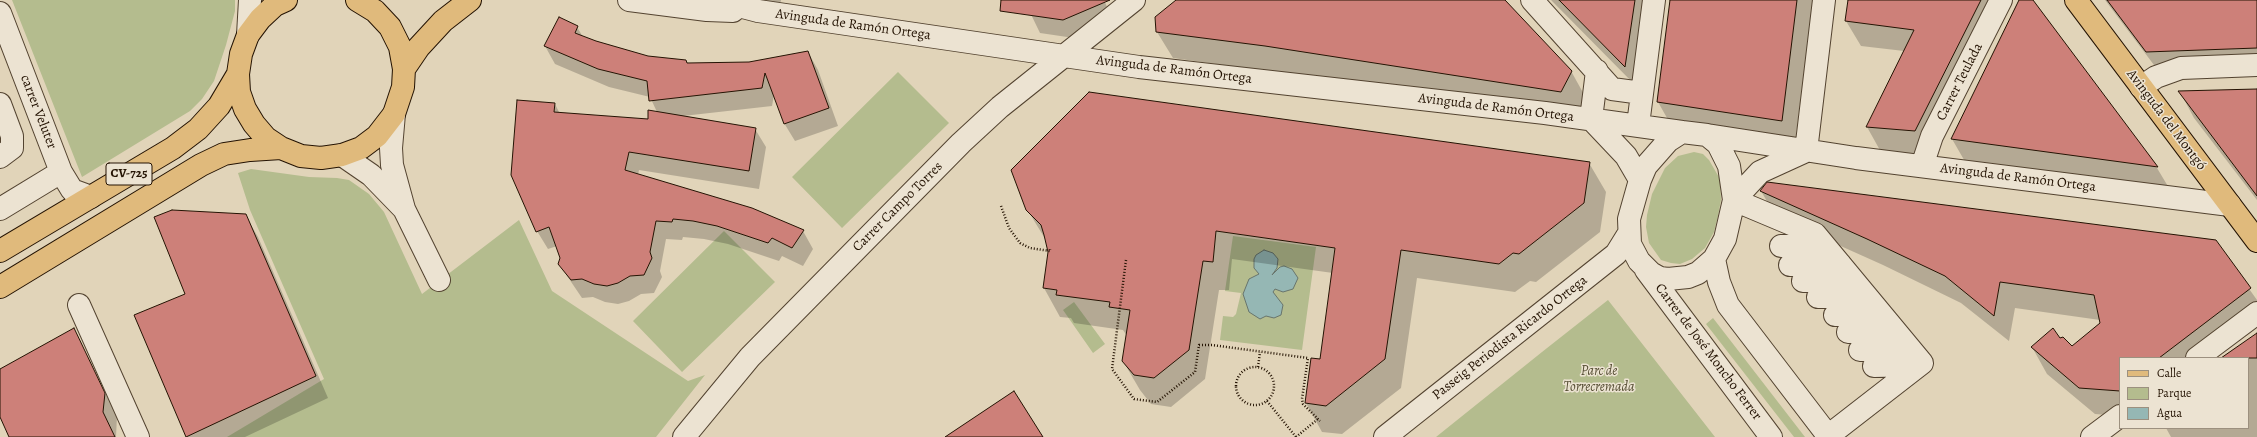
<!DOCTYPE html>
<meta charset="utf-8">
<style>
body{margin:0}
#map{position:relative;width:2257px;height:437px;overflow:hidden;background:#e1d4b9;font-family:Alegreya,serif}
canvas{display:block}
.legend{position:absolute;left:2119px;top:357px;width:130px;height:72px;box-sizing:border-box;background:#ece3d2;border:1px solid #9c907f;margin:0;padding:5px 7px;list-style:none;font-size:12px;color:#241303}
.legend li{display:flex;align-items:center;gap:8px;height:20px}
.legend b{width:20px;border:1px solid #9c907f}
</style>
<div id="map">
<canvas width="2257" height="437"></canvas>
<ul class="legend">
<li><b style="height:5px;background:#e0ba7c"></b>Calle</li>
<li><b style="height:11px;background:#b4bc8e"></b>Parque</li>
<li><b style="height:11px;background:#95b7b4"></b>Agua</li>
</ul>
</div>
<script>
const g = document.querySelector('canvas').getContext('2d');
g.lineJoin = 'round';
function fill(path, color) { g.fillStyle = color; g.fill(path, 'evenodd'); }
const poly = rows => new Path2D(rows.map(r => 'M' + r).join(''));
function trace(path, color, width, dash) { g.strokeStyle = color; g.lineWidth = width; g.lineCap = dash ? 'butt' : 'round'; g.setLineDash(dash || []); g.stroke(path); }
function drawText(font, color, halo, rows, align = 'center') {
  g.font = font + ' Alegreya,serif'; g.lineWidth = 3; g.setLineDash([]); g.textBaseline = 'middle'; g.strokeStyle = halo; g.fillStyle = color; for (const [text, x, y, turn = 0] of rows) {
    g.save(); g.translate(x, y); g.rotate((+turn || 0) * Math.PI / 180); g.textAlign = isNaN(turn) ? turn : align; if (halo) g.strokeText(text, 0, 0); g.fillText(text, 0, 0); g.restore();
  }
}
fill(poly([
 [12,0,235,0,235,11,226,45,214,81,202,99,190,111,82,177],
 [898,72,949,123,842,228,792,177],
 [1694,152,1703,154,1709,160,1720,179,1721,200,1718,216,1714,232,1705,248,1692,259,1680,264,1671,263,1661,260,1649,243,1646,227,1647,215,1652,194,1665,168,1678,156],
 [251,169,309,177,337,178,349,180,369,194,384,212,422,294,519,220,552,291,688,381,705,375,656,437,227,437,324,379,250,210,238,173],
 [724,231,775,282,682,372,633,321],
 [1233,236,1316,247,1302,350,1220,340,1223,316,1233,317,1236,314,1241,293,1225,291],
 [1608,300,1715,437,1436,437,1542,352],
 [1074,302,1105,344,1093,353,1063,310],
 [1713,318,1805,437,1794,437,1706,324]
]), '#b4bc8e');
const water = poly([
 [1264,250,1273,253,1278,259,1277,268,1272,275,1280,267,1284,266,1292,269,1298,278,1293,289,1283,292,1275,289,1273,292,1283,305,1281,315,1274,318,1266,316,1260,319,1249,312,1243,294,1249,279,1259,274,1254,268,1254,259,1256,255,1264,250]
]);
fill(water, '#95b7b4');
trace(water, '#68756d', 1);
fill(poly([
 [744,0,781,0,780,5],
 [1024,0,1104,0,1110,14,1074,38,1040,33],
 [1178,0,1504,0,1571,71,1586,98,1576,118,1281,73,1173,58,1157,32],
 [1551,0,1650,0,1638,88],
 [1671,0,1813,0,1795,143,1671,125,1658,102],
 [1849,0,2007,0,1929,156,1881,152,1867,127,1904,51,1861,46,1846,21],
 [2020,0,2031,0,2157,168,2172,193,1967,165,1952,139],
 [2105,0,2257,0,2257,69,2160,73],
 [577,27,583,37,648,57,686,61,688,64,749,63,808,52,818,70,838,126,795,141,784,123,774,95,772,106,683,116,755,129,766,147,759,189,639,170,638,175,803,231,813,249,803,266,782,256,779,261,728,244,704,239,683,237,682,240,666,239,660,271,662,277,654,293,641,294,629,301,618,304,605,302,593,297,582,298,559,264,561,258,557,246,548,249,537,231,555,104,560,114,649,120,657,112,650,97,609,87,555,64,545,46],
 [2257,89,2257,200,2194,118,2180,92],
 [1589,163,1606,192,1600,232,1536,282,1530,281,1515,292,1417,278,1401,388,1342,434,1322,432,1306,403,1320,360,1333,273,1232,259,1229,290,1219,290,1205,379,1171,407,1151,404,1140,390,1123,361,1127,336,1123,330,1074,323,1071,318,1060,317,1044,288,1049,252,1047,242,1027,209],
 [1761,191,2215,241,2257,300,2257,322,2209,358,2120,358,2120,416,2095,414,2047,374,2032,347,2060,339,2072,348,2101,324,2100,320,2015,308,2009,341,1961,303,1883,265,1776,217],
 [245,215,258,237,328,398,245,437,187,437,135,316,186,294],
 [73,330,117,416,116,437,10,437,0,415,0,370],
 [2257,335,2257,437,2171,437,2166,428,2248,428,2248,358,2226,358]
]), '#0003');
const building = poly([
 [1001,0,1110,0,1063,20,1000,11,1001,0],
 [1176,0,1505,0,1572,71,1561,92,1265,46,1156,32,1155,17,1176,0],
 [1559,0,1635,0,1625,67,1559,0],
 [1670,0,1797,0,1782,121,1657,102,1670,0],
 [1848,0,1981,0,1915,131,1866,127,1914,30,1845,21,1848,0],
 [2019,0,2033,0,2158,167,1951,139,2019,0],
 [2107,0,2257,0,2257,48,2146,52,2107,0],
 [559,17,578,26,575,33,596,41,648,56,686,60,687,63,749,62,808,51,829,108,784,124,765,73,762,88,649,101,647,81,598,69,544,46,559,17],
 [2257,89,2257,196,2178,91,2257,89],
 [1089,92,1590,162,1584,203,1519,254,1513,253,1499,264,1401,250,1385,359,1326,406,1305,403,1311,358,1320,359,1335,248,1216,231,1213,262,1203,261,1189,350,1154,378,1134,375,1122,361,1130,310,1109,307,1110,302,1056,295,1057,290,1043,288,1048,252,1044,235,1041,225,1026,210,1011,170,1089,92],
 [517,100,555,103,554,112,648,119,648,110,756,128,749,171,629,152,625,170,752,208,804,230,792,248,772,238,768,243,717,226,693,221,673,219,672,222,656,221,650,252,652,258,644,275,630,276,618,283,607,286,594,284,582,279,571,280,558,264,560,258,549,227,536,232,511,175,517,100],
 [1767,182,2216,240,2251,288,2159,358,2120,358,2120,391,2079,388,2031,347,2053,328,2060,338,2063,337,2072,346,2100,323,2094,295,2000,282,1994,316,1945,276,1867,239,1760,191,1767,182],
 [172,210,246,214,316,376,186,437,134,315,185,294,154,217,172,210],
 [74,328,105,393,103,412,115,437,9,437,0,417,0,369,74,328],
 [2257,333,2257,358,2221,358,2257,333],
 [1014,391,1043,437,945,437,1014,391]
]);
fill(building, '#cd8079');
trace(building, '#241303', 1);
const minor = poly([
 [629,0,707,10,733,11],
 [716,0,758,11,1139,67,1545,113,1682,132],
 [1532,0,1612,89,1642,93],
 [0,13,61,172,72,190,91,197],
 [248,35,250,0],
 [2141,87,2156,77,2181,68,2257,65],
 [0,104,12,136,12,148,0,157],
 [394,114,391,148,392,165,404,209,439,280],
 [1591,119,1626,156,1640,180],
 [1591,119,1597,71],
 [1638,125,1654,0],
 [1682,132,1707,135,1718,144,1729,166,1734,200,1725,239,1714,259,1698,273,1688,277,1668,279,1660,278,1651,273,1639,261,1630,244,1629,219,1640,180,1646,166,1668,141,1682,132],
 [1707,135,1856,158,2230,205],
 [1806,151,1760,172,1734,200,1815,234,1922,363,1828,436],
 [1806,151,1824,0],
 [342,155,371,175,403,208],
 [1922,166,1932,136,2001,0],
 [0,209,61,172],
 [1781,246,1824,245],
 [1714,259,1719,282,1728,305,1829,437],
 [1790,265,1840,264],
 [1646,270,1771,437],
 [1803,281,1852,279],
 [1818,297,1866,296],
 [79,305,138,437],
 [1835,315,1881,314],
 [1848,332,1894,330],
 [1860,350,1908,347],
 [2197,358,2257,313],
 [1874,366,1919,365],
 [684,437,750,357,961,143,1000,107,1134,0],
 [1385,437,1616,254,1629,233],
 [2092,437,2120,416]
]);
const major = poly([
 [286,0,275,5,260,19,248,35,241,54,238,74,239,92,245,109,254,124,266,138,281,148,301,156,321,158,342,155,361,148,377,136,394,114,403,87,404,69,400,47,390,27,375,11,357,0],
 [2076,0,2257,241],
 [404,69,419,47,443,21,470,0],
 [0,251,173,148,198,129,219,106,238,74],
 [0,287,201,165,224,154,250,150,281,148]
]);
trace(minor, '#534330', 24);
trace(major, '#241303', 24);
trace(poly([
 [1001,206,1009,228,1020,243,1030,248,1050,251,1050,249],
 [1126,260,1112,369,1134,399,1157,402,1195,372,1199,345,1212,345,1308,358,1302,399,1303,404,1320,421],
 '1236 386a19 19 0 1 1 38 0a19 19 0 1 1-38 0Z',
 [1258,367,1260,352],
 [1267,401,1296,437],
 [1296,437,1318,419]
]), '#241303', 2.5, [1, 2]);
trace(minor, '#ece3d2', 22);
trace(major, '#e0ba7c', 22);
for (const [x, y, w] of [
 [129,174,46]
]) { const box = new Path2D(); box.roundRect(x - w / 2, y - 11, w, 22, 3); g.fillStyle = '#ece3d2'; g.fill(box); trace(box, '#241303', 1); }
drawText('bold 13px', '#241303', null, [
 ["CV-725",129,174]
]);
drawText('14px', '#241303', '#ece3d2', [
 ["Avinguda de Ramón Ortega",853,25,8],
 ["Avinguda de Ramón Ortega",1174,70,7],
 ["Carrer Teulada",1960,82,-63],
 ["Avinguda de Ramón Ortega",1496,108,7],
 ["carrer Veluter",38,112,69],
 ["Avinguda del Montgó",2166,120,53],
 ["Avinguda de Ramón Ortega",2018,178,7],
 ["Carrer Campo Torres",898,207,-45],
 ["Passeig Periodista Ricardo Ortega",1510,338,-38],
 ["Carrer de José Moncho Ferrer",1708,352,53]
]);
drawText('italic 14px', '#564e34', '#ece3d2', [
 ["Parc de",1599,372],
 ["Torrecremada",1599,388]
]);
</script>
